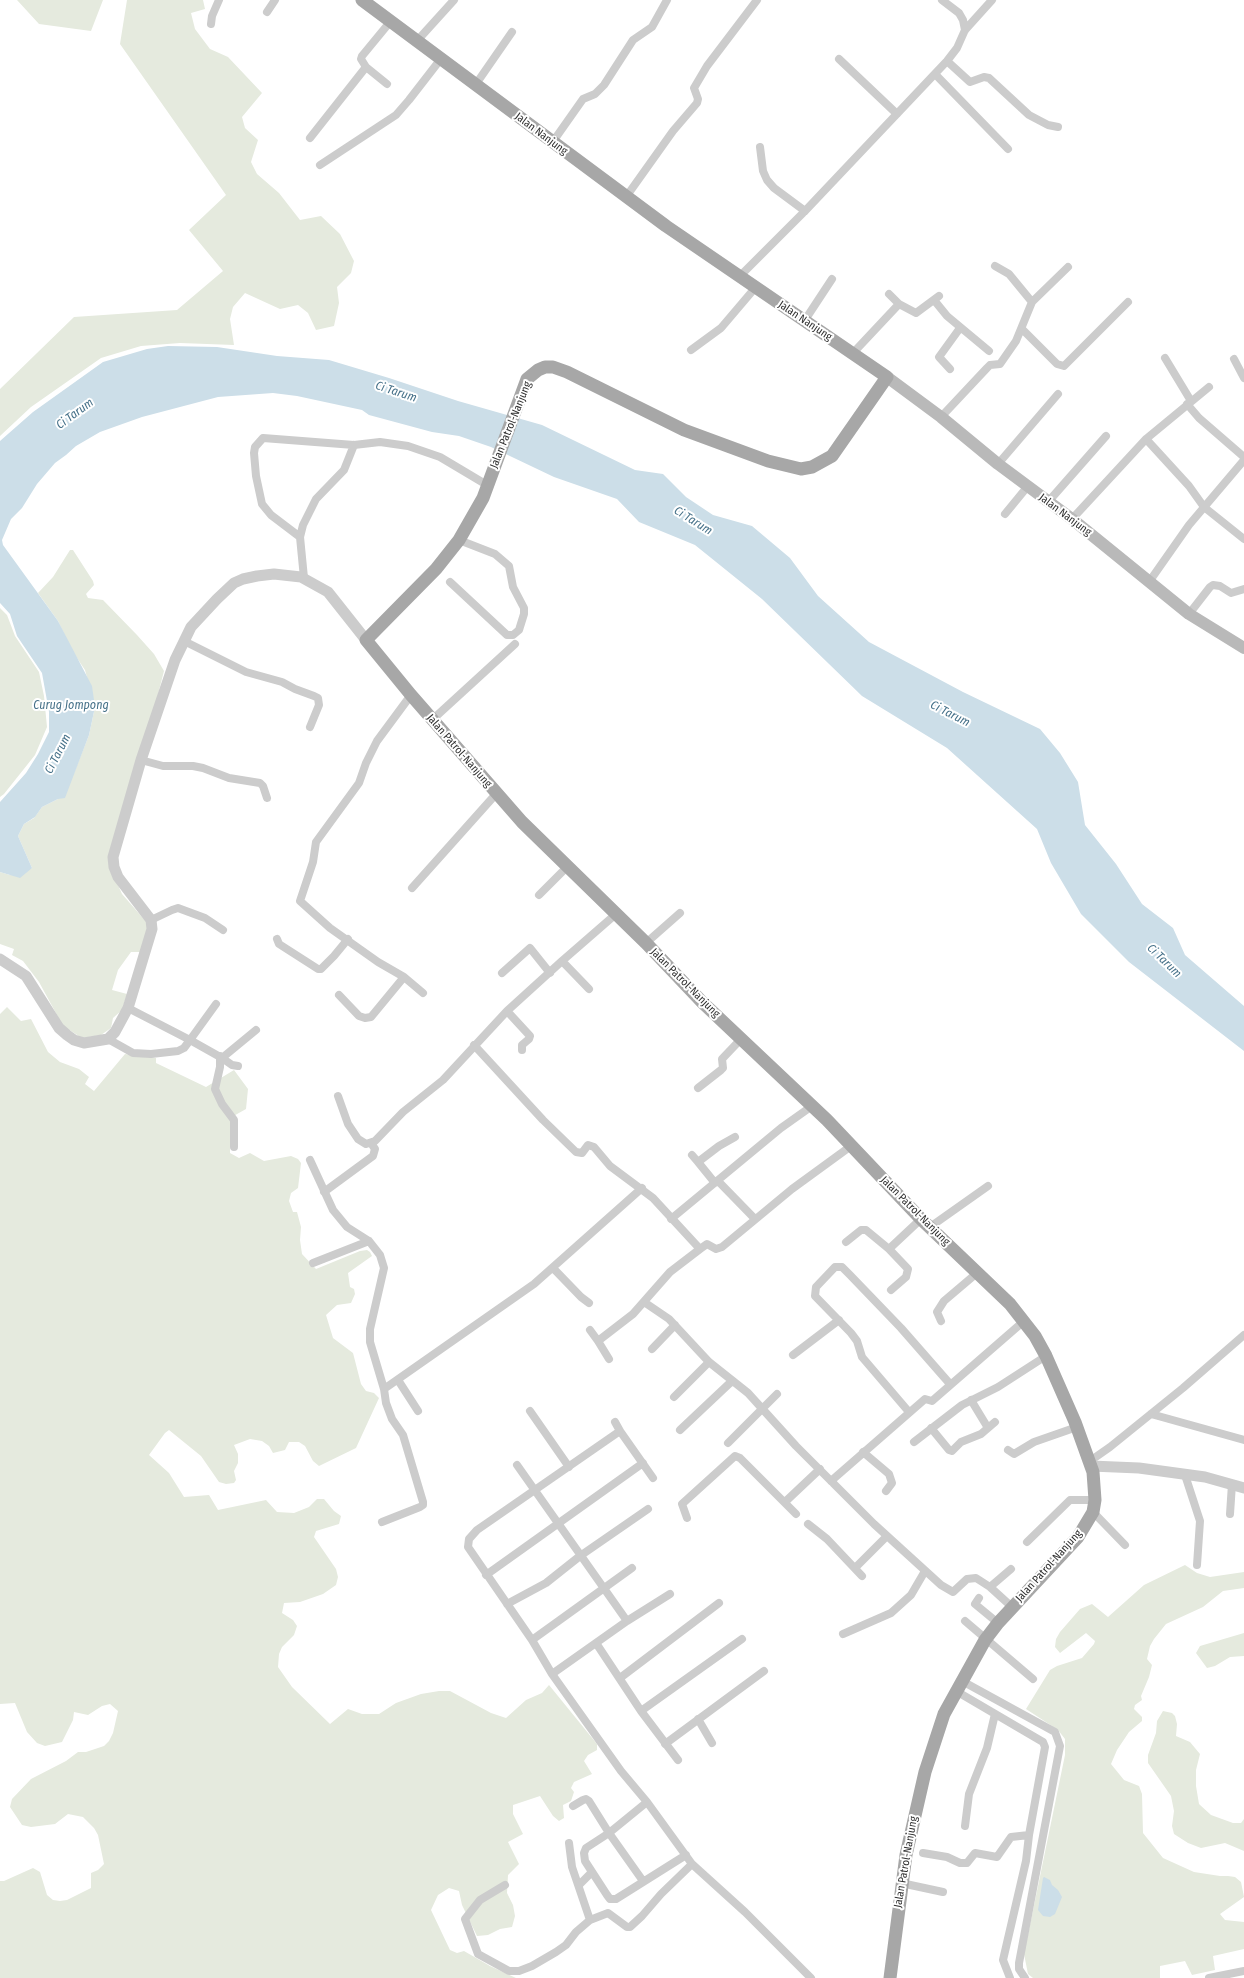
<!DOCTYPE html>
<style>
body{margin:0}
canvas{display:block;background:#fff}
</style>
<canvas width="1244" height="1978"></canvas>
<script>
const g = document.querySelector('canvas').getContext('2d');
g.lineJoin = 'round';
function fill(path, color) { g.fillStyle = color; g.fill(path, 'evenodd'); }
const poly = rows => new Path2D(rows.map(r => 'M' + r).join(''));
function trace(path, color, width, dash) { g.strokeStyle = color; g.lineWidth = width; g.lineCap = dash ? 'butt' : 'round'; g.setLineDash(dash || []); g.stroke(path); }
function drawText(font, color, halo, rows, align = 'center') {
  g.font = font + ' "Fira Sans Condensed",sans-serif'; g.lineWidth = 4; g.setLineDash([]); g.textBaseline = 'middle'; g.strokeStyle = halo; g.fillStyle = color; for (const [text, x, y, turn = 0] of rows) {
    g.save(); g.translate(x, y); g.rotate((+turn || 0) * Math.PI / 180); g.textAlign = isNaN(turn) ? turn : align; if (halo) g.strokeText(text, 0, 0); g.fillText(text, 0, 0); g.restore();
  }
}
fill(poly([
 [17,0,103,0,91,31,39,24],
 [127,0,203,0,205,9,191,13,195,29,210,49,228,57,262,93,242,117,245,128,258,140,251,162,257,174,279,193,300,220,321,216,340,234,354,261,351,273,337,287,339,303,334,326,316,330,308,313,298,305,280,309,245,293,233,307,230,319,234,345,180,343,141,346,101,358,31,407,0,436,0,389,74,317,177,310,223,271,189,230,226,195,120,44],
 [70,550,73,550,93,581,94,585,86,594,88,598,103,600,137,635,154,654,164,671,112,872,122,894,149,925,140,952,131,952,118,970,112,990,127,994,122,1010,113,1018,111,1028,101,1035,82,1038,63,1026,39,982,23,961,12,955,14,949,0,944,0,872,10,875,32,868,18,836,24,824,34,818,42,807,58,799,74,773,89,735,95,707,85,670,73,652,58,621,38,593,53,577],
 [0,608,7,615,15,636,39,672,44,696,47,727,35,755,4,794,0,797],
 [7,1007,21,1021,31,1019,48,1052,60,1062,79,1069,89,1077,85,1084,94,1091,125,1054,156,1058,156,1063,206,1087,234,1070,248,1089,246,1109,230,1118,230,1153,239,1158,250,1153,264,1161,291,1156,298,1159,301,1163,298,1188,291,1193,289,1201,293,1212,297,1212,301,1227,300,1240,302,1254,316,1269,360,1251,367,1250,370,1252,372,1256,348,1273,350,1287,354,1289,355,1294,351,1303,337,1305,326,1315,333,1338,353,1353,361,1384,366,1391,374,1393,379,1398,356,1448,319,1466,313,1461,305,1446,299,1442,289,1442,285,1450,273,1453,269,1446,262,1441,250,1439,234,1445,238,1454,238,1463,234,1471,236,1480,234,1483,226,1484,219,1482,201,1456,169,1430,165,1433,149,1455,169,1473,184,1497,209,1495,218,1510,266,1500,277,1512,294,1513,309,1507,317,1499,324,1499,334,1511,341,1516,339,1524,316,1531,314,1537,336,1569,338,1577,336,1585,323,1594,300,1602,284,1603,282,1613,293,1620,297,1626,294,1635,282,1647,279,1654,278,1667,292,1687,330,1724,348,1709,362,1714,379,1714,396,1703,421,1694,439,1691,450,1691,491,1713,506,1718,526,1700,542,1693,549,1685,597,1744,597,1750,588,1755,584,1761,592,1774,574,1782,571,1788,574,1792,571,1801,563,1805,564,1818,559,1821,553,1816,540,1796,513,1805,513,1814,523,1834,508,1842,519,1864,508,1875,507,1893,513,1905,515,1916,512,1927,500,1929,488,1935,477,1936,462,1905,459,1891,449,1888,438,1895,431,1910,450,1950,457,1953,464,1951,490,1966,516,1978,0,1978,0,1881,4,1881,33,1868,40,1872,47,1895,53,1900,60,1901,67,1900,91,1888,91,1873,98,1870,104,1864,98,1835,94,1828,83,1817,68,1814,55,1824,31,1827,22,1825,10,1807,12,1799,31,1779,66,1761,78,1752,86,1752,104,1746,109,1741,113,1733,118,1711,110,1704,102,1706,88,1715,74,1712,73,1720,62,1742,45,1746,37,1743,27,1732,15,1703,0,1704,0,1014],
 [1185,1565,1197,1573,1210,1577,1244,1572,1244,1588,1223,1591,1203,1607,1166,1624,1154,1639,1150,1646,1147,1659,1152,1665,1149,1677,1141,1696,1142,1700,1135,1705,1134,1709,1142,1717,1142,1721,1129,1732,1117,1750,1111,1764,1124,1780,1139,1786,1142,1794,1143,1833,1163,1858,1194,1872,1220,1876,1228,1876,1235,1877,1241,1882,1244,1897,1220,1914,1225,1920,1244,1922,1244,1949,1213,1956,1215,1970,1192,1975,1185,1961,1160,1966,1160,1978,1033,1978,1028,1974,1024,1954,1065,1755,1065,1739,1058,1730,1026,1709,1050,1670,1057,1666,1082,1658,1094,1644,1095,1641,1086,1633,1060,1653,1055,1647,1056,1639,1060,1632,1080,1609,1092,1604,1108,1617,1144,1585],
 [1244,1633,1244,1656,1230,1657,1215,1666,1207,1668,1196,1653,1200,1646],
 [1163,1711,1172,1713,1175,1716,1177,1724,1176,1736,1190,1742,1200,1754,1196,1770,1196,1786,1199,1804,1211,1815,1233,1823,1241,1823,1244,1819,1244,1851,1225,1843,1201,1848,1188,1843,1174,1834,1172,1826,1174,1811,1171,1796,1148,1763,1148,1755,1156,1733,1157,1721]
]), '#e5eade');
fill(poly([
 [168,346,217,347,277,356,329,360,389,378,458,401,542,425,635,470,663,474,686,497,713,515,752,526,790,558,818,596,869,642,963,692,1040,729,1060,753,1078,782,1085,825,1116,864,1142,904,1173,928,1185,955,1244,1006,1244,1051,1129,962,1081,914,1051,863,1037,829,947,748,862,696,762,599,695,545,639,522,617,499,554,477,491,447,459,436,432,432,369,415,362,410,297,396,273,393,218,397,142,417,100,432,76,446,66,455,55,463,37,484,22,508,11,519,2,540,3,545,58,621,92,686,95,707,89,735,65,798,58,799,42,807,35,817,24,824,18,836,32,868,20,878,0,872,0,802,26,773,38,754,49,732,49,712,42,673,17,636,10,614,0,603,0,441,33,412,103,362,147,349],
 [1044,1877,1050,1880,1052,1885,1058,1890,1062,1897,1055,1914,1050,1917,1043,1916,1038,1910,1043,1878]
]), '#ccdee8');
trace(poly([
 [942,0,959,13,963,20,965,30],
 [267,12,275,0],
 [211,24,212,16,219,0],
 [416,42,454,0],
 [839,59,897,114],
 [947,61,970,82,984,77,989,78,1029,115,1048,125,1058,127],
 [935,74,1008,149],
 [387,84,366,67,361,59,362,56,390,22],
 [476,84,512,32],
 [310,138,366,67],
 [552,143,583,99,595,94,604,85,633,40,652,27,667,0],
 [760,147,763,171,767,180,774,188,805,211],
 [320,165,396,115,409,100,440,60],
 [626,197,673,131,697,103,698,99,694,88,707,66,757,0],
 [995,266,1009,274,1032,302],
 [740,276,805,211,947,61,957,48,965,30,992,0],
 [889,294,899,304],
 [934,300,947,316,989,351],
 [805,320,832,279],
 [1022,329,1057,364,1064,366,1128,302],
 [691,350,721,328,755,288],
 [853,353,899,304,916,313,939,296],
 [1165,358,1191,401],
 [1234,359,1244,378],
 [950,369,939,357,960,328],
 [1187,404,1199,418,1244,457],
 [941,417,987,368,990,365,1000,364,1016,341,1032,302,1068,267],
 [1146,439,1189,486,1204,507,1244,539],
 [998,464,1058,394],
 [1048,502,1106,436],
 [1005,514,1028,486],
 [1072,519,1146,439,1209,387],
 [300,537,271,515,262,504,256,476,254,453,255,447,263,438,354,445,380,442,408,446,440,457,487,485],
 [304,578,300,537,303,525,316,499,344,470,354,445],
 [450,582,507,635,513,635,519,630,524,614,524,608,513,587,509,566,495,554,459,540],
 [1149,582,1189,525,1244,460],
 [1189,614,1210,587,1213,585,1220,586,1231,593,1244,589],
 [184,641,246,672,282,682,295,689,314,696,318,698,319,705,310,727],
 [411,695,377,741,366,763,359,783,316,842,313,862,300,901,330,928,378,962,404,977,423,993],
 [432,720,515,644],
 [141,760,163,766,193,766,203,768,229,778,260,783,263,786,267,798],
 [412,888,496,794],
 [539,895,568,866],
 [151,920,172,910,178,908,205,918,223,930],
 [277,939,279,944,318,969,321,969,334,956,348,939],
 [646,943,680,913],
 [502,973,530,948,550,973],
 [589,989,562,961,616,914],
 [339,995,359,1016,365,1018,371,1017,404,977],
 [128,1008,190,1040,216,1004],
 [507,1011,530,1036,529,1039,522,1045,522,1050],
 [108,1039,133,1053,151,1054,178,1051,184,1048,190,1040,222,1058,256,1030],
 [474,1045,543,1120,576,1152,582,1153,588,1145,594,1147,610,1166,653,1198,700,1249],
 [220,1056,220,1067,215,1089,222,1104,234,1120,234,1147],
 [222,1058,232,1065,238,1066],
 [698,1088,721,1070,723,1068,722,1059,741,1039],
 [338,1096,348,1124,358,1139,366,1144,375,1141,403,1112,443,1080,507,1011,562,961],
 [692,1155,698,1162],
 [310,1160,333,1210,347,1227,369,1241,380,1255,384,1268,370,1329,370,1342,384,1389,386,1403,392,1419,403,1435,423,1502,423,1505,420,1507,382,1522],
 [718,1181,755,1219],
 [715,1183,698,1162,719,1146,735,1137],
 [324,1192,373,1156,375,1149,371,1143],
 [671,1219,781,1128,812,1106],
 [930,1227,988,1186],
 [846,1242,861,1230,866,1230,889,1249],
 [313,1263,369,1241],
 [553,1268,581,1297,589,1303],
 [891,1290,906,1277,908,1269,889,1249,921,1219],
 [644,1302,669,1319,709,1362,748,1393,796,1446,874,1524,941,1585,953,1592,967,1579,976,1578,990,1587,1012,1607],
 [941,1321,937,1312,944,1301,977,1273],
 [590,1330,598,1341,633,1314,670,1272,700,1249,707,1244,716,1249,722,1247,792,1189,851,1146],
 [598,1341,609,1359],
 [652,1349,675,1325],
 [793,1355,839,1320],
 [398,1380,418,1411],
 [384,1389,534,1284,642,1188],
 [674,1397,709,1362],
 [971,1400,988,1428,995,1422],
 [530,1411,569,1467],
 [909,1412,862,1357,857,1341,851,1333,815,1296,816,1287,835,1267,842,1267,850,1275,901,1328,950,1384],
 [1151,1414,1244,1440],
 [615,1422,620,1431],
 [931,1428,949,1450,952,1451,961,1442,981,1434,988,1428],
 [680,1430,732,1381],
 [914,1442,962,1405,998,1387,1046,1356],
 [728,1443,777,1394],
 [1008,1450,1014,1454,1034,1442,1077,1427],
 [863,1452,889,1474,892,1483,886,1491],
 [1090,1461,1110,1447,1183,1388,1244,1335],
 [517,1465,627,1621],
 [1185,1475,1200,1521,1197,1565],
 [653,1478,620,1431,477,1530,469,1539,468,1547,532,1640,552,1674,621,1771,647,1802,692,1864,745,1912,811,1978],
 [831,1481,925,1399,932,1401,1024,1321],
 [785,1502,820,1469],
 [1093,1512,1125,1545],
 [1230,1514,1232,1484],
 [687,1518,682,1504,735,1456,740,1458,796,1514],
 [808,1524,827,1539,862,1576],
 [1027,1542,1070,1500,1095,1500],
 [855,1568,887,1536],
 [486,1575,643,1463],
 [990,1587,1011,1569],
 [979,1598,975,1604,998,1623],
 [507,1604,546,1583,580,1556,648,1509],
 [965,1621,1033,1679],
 [843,1634,891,1613,911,1595,925,1571],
 [532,1640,632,1568],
 [596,1643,641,1711,678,1760],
 [552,1674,627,1621,670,1594],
 [620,1678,719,1603],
 [962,1681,1055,1732,1060,1746,1019,1963,1019,1969,1025,1978],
 [956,1691,1043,1742,1045,1747,1029,1835,1026,1861,1003,1960,1010,1978],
 [641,1711,742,1639],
 [698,1719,712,1743],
 [665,1744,764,1671],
 [647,1802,609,1833,586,1848,584,1853,585,1861,607,1895,610,1899,616,1899,686,1855],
 [573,1806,583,1800,586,1799,589,1801,609,1833,643,1881],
 [965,1826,969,1794,987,1748,995,1714],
 [569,1843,572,1867,590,1920,608,1913,627,1927,630,1927,642,1916,661,1894,692,1864],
 [923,1853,947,1857,960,1863,967,1863,975,1853,997,1857,1011,1837,1029,1835],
 [901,1883,943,1892],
 [505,1885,480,1900,465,1919,478,1954,509,1971,519,1971,532,1966,556,1952,566,1945,576,1932,590,1920],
 [579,1885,592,1872],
 [1209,1978,1244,1971]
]), '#ccc', 8);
trace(poly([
 [0,959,26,976,59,1028,67,1035,74,1040,84,1043,108,1039,115,1032,128,1008,152,929,151,920,118,877,114,867,113,857,141,760,175,660,191,627,217,599,234,583,243,579,257,576,274,574,301,577,328,592,366,640],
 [1091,1466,1139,1468,1205,1477,1244,1488]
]), '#ccc', 11);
trace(poly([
 [887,377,941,417,998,464,1072,519,1189,614,1244,648]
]), '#b9b9b9', 12);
trace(poly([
 [362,0,666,226,887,377,832,456,812,467,801,469,768,461,684,430,567,372,553,367,545,367,538,370,527,379,483,498,459,540,436,569,366,640,411,695,522,822,646,943,702,1002,827,1120,921,1219,1010,1304,1035,1336,1046,1356,1075,1422,1093,1472,1095,1500,1093,1512,1078,1537,998,1623,985,1640,944,1714,925,1772,906,1855,890,1978]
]), '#a7a7a7', 13);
drawText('11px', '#2f2f2f', '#fff', [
 ["Jalan Nanjung",541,134,37],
 ["Jalan Nanjung",805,321,34],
 ["Jalan Patrol-Nanjung",511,425,-68],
 ["Jalan Nanjung",1065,515,37],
 ["Jalan Patrol-Nanjung",459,751,49],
 ["Jalan Patrol-Nanjung",685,983,45],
 ["Jalan Patrol-Nanjung",915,1211,45],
 ["Jalan Patrol-Nanjung",1049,1566,-48],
 ["Jalan Patrol-Nanjung",906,1862,-80]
]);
drawText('italic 12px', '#457088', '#fff', [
 ["Ci Tarum",396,392,18],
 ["Ci Tarum",75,414,-36],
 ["Ci Tarum",693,521,32],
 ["Curug Jompong",71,706],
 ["Ci Tarum",950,714,27],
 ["Ci Tarum",58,754,-63],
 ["Ci Tarum",1164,961,44]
]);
</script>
